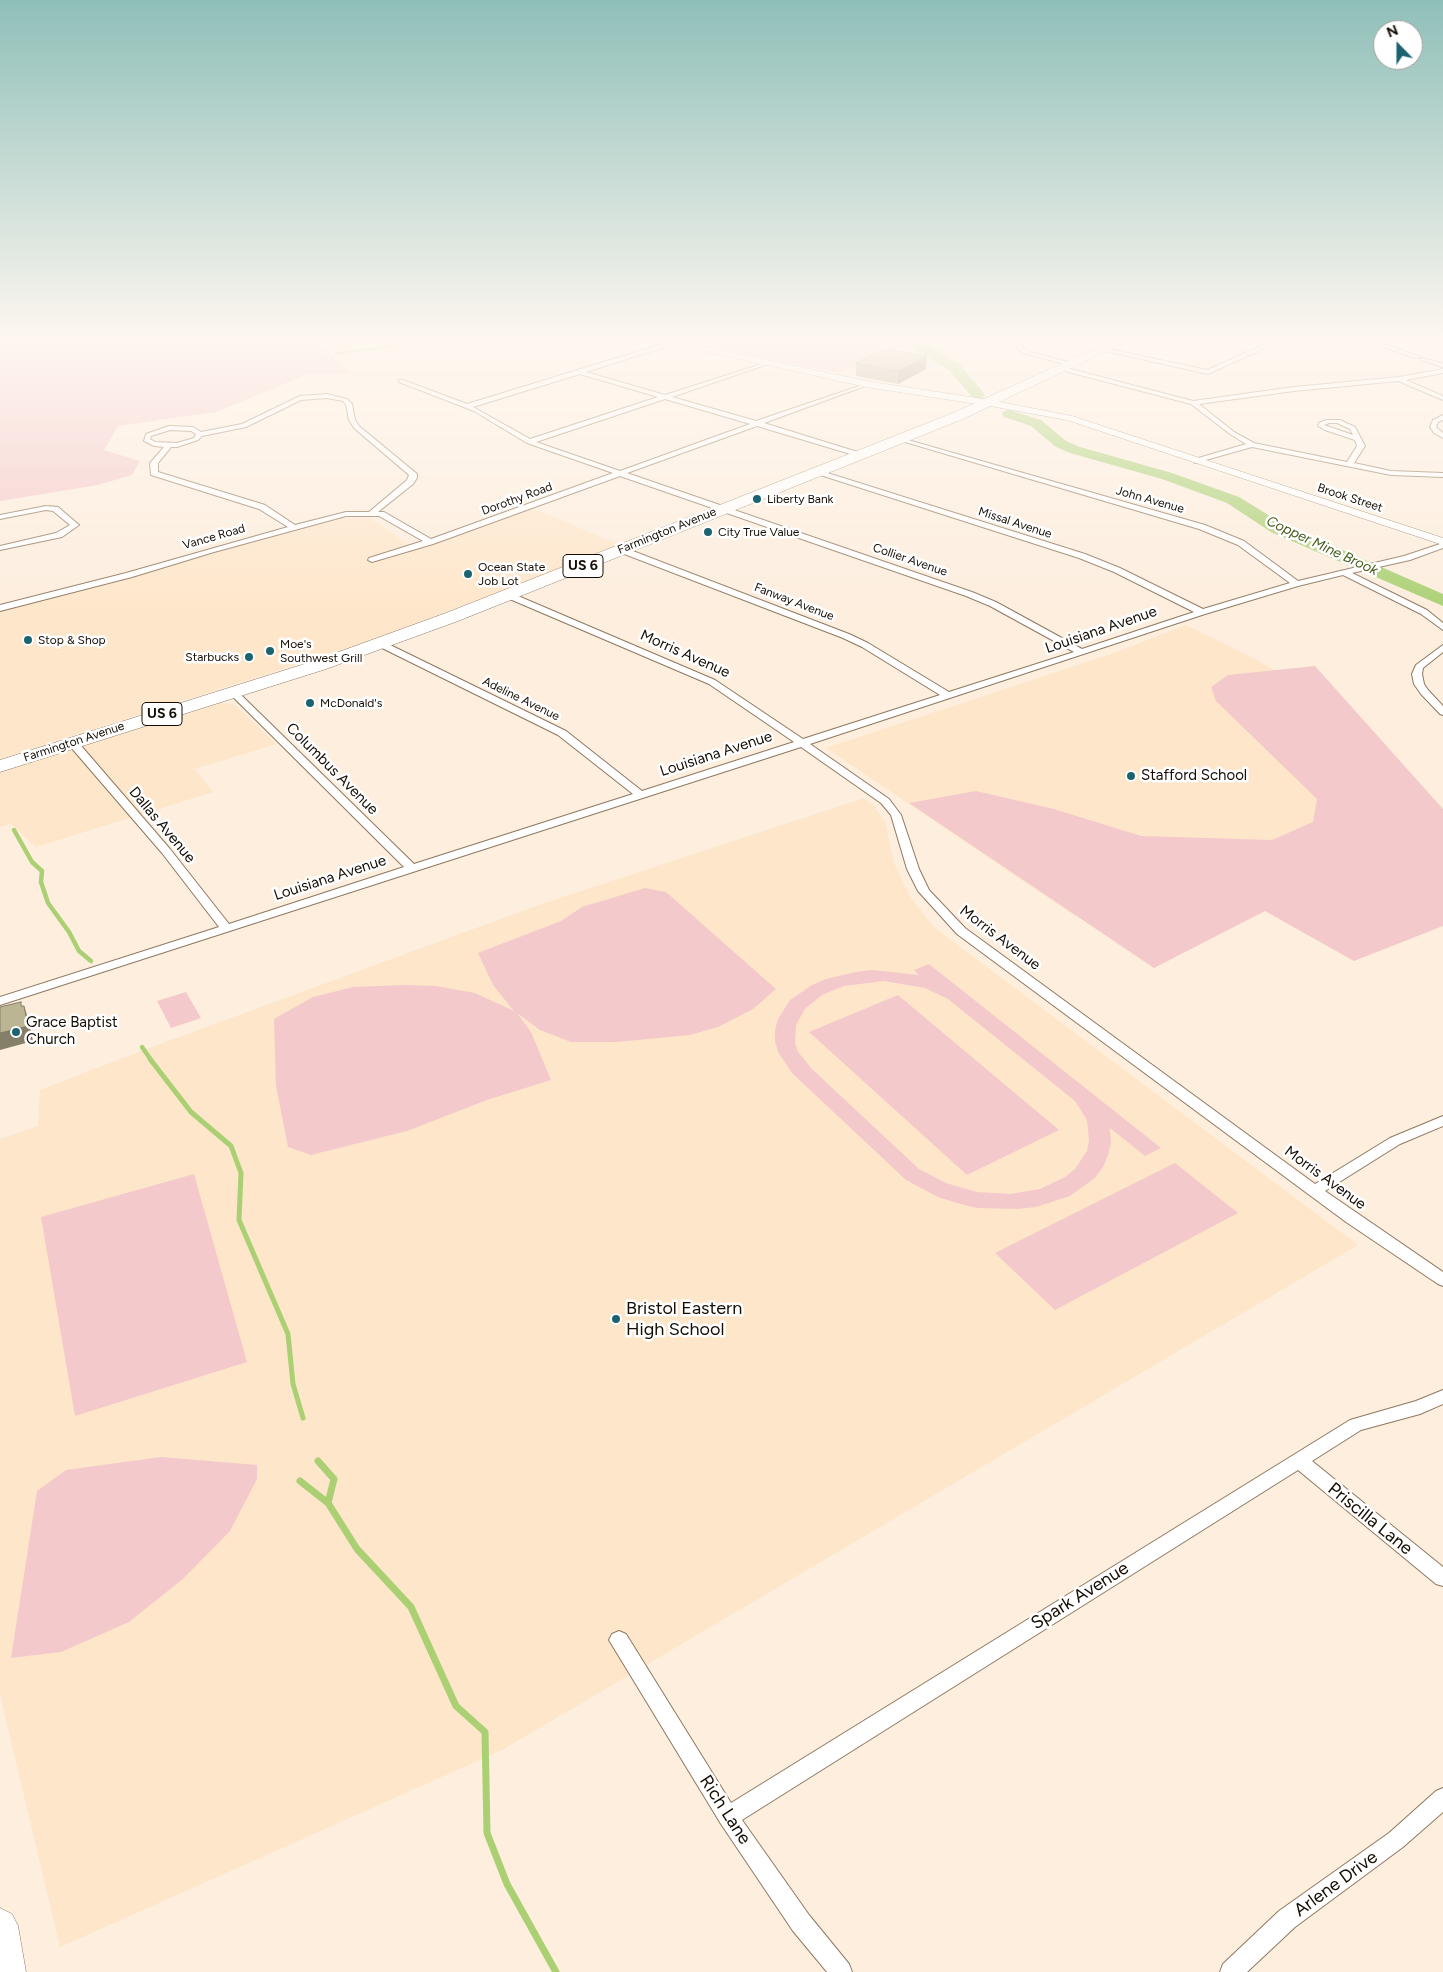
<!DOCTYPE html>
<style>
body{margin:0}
#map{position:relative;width:1443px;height:1972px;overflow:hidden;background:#fdeede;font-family:Figtree,sans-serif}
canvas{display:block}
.north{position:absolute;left:1373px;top:20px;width:50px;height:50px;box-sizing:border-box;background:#fff;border:1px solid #a19e9b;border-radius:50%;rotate:338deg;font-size:14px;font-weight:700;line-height:20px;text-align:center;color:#150d04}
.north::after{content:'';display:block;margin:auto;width:18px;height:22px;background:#1a6471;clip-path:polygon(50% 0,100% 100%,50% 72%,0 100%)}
</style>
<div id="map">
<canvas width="1443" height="1972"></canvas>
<div class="north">N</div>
</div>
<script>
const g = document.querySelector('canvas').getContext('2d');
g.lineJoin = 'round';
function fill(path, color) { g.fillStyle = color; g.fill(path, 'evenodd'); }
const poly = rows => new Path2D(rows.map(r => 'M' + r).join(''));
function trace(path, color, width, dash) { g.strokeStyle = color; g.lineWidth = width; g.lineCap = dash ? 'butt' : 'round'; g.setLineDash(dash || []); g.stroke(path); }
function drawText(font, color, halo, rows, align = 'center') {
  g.font = font + ' Figtree,sans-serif'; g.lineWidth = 5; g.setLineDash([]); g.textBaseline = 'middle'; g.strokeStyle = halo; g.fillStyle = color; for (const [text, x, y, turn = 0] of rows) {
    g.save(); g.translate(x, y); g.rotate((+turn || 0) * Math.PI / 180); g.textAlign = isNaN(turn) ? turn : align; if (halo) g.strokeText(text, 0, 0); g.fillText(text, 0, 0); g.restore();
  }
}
fill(poly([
 [532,508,621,545,364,643,0,759,0,610,345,518,370,518,417,550],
 [1186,625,1255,659,1330,702,1354,961,1184,865,1075,916,826,748,1114,653],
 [221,703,234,704,276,744,195,769,213,792,36,847,11,824,0,827,0,772],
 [864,798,874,806,885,822,894,863,911,898,935,928,1358,1245,502,1750,60,1947,0,1695,0,1139,38,1126,40,1090,144,1050,536,906]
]), '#fee6ca');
fill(poly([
 [0,339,312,339,352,373,308,374,216,412,118,426,104,450,140,461,132,475,98,485,0,501],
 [669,339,912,339,922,348,894,351,838,373],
 [1315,666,1443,809,1443,926,1354,961,1265,911,1154,968,909,803,976,791,1054,809,1141,836,1272,840,1313,822,1317,799,1216,701,1211,687,1228,675],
 [645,888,666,892,776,989,753,1009,718,1027,690,1035,617,1042,571,1042,540,1030,517,1013,531,1032,551,1080,487,1100,407,1131,311,1155,288,1147,276,1086,274,1019,313,997,353,987,405,985,436,986,475,993,514,1011,493,985,478,953,561,921,582,907],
 [929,964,1161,1148,1145,1156,1110,1128,1111,1143,1108,1155,1103,1167,1095,1178,1070,1196,1036,1207,1017,1209,977,1208,957,1203,938,1197,906,1180,792,1073,778,1052,775,1041,775,1030,778,1019,790,1000,812,985,826,979,856,972,872,970,919,975,914,970],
 [884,981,925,988,948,999,1075,1101,1087,1120,1089,1141,1087,1151,1075,1169,1065,1177,1040,1189,1010,1194,977,1192,946,1183,919,1169,812,1069,798,1052,795,1043,796,1025,805,1009,822,995,844,986],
 [186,992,201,1018,171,1028,157,1001],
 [898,995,1059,1130,967,1175,809,1032],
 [1175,1163,1238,1213,1055,1310,995,1253],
 [194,1174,247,1362,75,1416,41,1217],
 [161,1457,257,1465,257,1479,230,1531,184,1578,129,1622,61,1652,11,1658,37,1491,66,1470]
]), '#f4c9cb');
trace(poly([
 [335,354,398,345,409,339]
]), '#aad073', 2.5);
trace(poly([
 [14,830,32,862,42,871,41,882,48,903,69,932,79,951,91,961],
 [142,1047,151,1060]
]), '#aad073', 4.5);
trace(poly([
 [150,1059,191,1112,231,1146,241,1173,239,1220,288,1334,293,1384,303,1418]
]), '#aad073', 5);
trace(poly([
 [318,1461,334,1479,328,1503,357,1549,411,1607,456,1706,485,1732,487,1833,507,1884,556,1972],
 [300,1481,328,1503]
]), '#aad073', 7);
fill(poly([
 [906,339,920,339,959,364,983,392,985,395,983,398,973,398,949,370,917,351,906,339],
 [1009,410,1041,420,1066,441,1080,447,1172,473,1239,497,1283,524,1443,594,1443,606,1271,532,1227,503,1162,479,1070,453,1056,447,1031,426,1004,417,1002,414,1004,411,1009,410]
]), '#aad073');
const street = poly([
 [1013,339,1019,339,1021,345,1027,351,1075,364,1072,366,1023,353,1016,347,1013,339],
 [1277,339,1285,339,1208,374,1101,350,1104,348,1207,370,1277,339],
 [1360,339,1370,339,1421,357,1416,358,1360,339],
 [672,341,674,344,586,372,665,395,768,362,768,364,672,397,756,421,868,383,868,385,764,423,864,454,857,456,757,426,627,473,972,592,996,602,1082,649,1194,612,1114,572,1079,558,811,472,818,470,1085,554,1120,568,1203,609,1290,583,1238,545,1199,529,895,439,901,438,1205,525,1244,541,1298,581,1404,556,1443,543,1443,548,1410,560,1352,573,1427,610,1443,623,1443,630,1421,614,1343,575,1298,586,1205,614,810,744,889,799,901,815,919,869,929,890,965,928,1315,1184,1390,1138,1443,1116,1443,1126,1400,1144,1325,1191,1443,1272,1443,1286,1438,1284,1346,1222,957,934,918,891,907,869,891,815,881,803,801,747,0,1005,0,997,219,927,162,853,69,745,69,741,77,741,170,849,229,924,404,867,230,694,230,690,236,690,414,864,633,794,558,735,376,645,376,641,382,641,566,731,642,791,794,742,709,684,505,597,505,593,511,593,715,680,803,739,940,695,862,647,843,638,619,552,619,548,625,548,849,634,868,643,949,692,1074,652,990,606,966,596,620,476,433,544,372,562,368,560,369,558,423,541,379,516,346,516,214,552,132,577,0,611,0,605,126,573,288,527,259,509,151,475,150,463,164,447,154,446,144,441,146,434,169,426,193,427,201,432,242,424,300,396,327,394,347,399,352,404,355,420,359,426,417,474,417,478,413,484,378,512,384,512,431,539,613,473,527,443,474,411,399,382,399,380,403,380,467,404,672,341],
 [580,374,658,397,530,439,473,407,580,374],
 [327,398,343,401,346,405,349,420,354,428,409,475,407,480,369,512,346,512,295,525,265,505,158,472,158,463,171,447,177,447,198,440,202,436,246,427,301,400,327,398],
 [665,399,750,424,620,471,536,442,665,399],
 [170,430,191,431,196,434,194,438,177,443,155,442,150,439,151,436,170,430],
 [1421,358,1443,363,1443,367,1421,360,1421,358],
 [1063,367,1193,401,1294,387,1399,377,1443,369,1443,373,1406,380,1443,396,1443,400,1398,381,1294,391,1199,404,1234,432,1254,443,1347,462,1357,446,1355,440,1325,430,1318,426,1319,423,1326,420,1340,420,1355,427,1365,446,1354,463,1391,471,1443,473,1443,477,1391,475,1252,447,1195,463,1195,459,1246,444,1230,434,1191,404,1061,370,1060,369,1063,367],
 [1329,423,1337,423,1350,429,1353,435,1324,425,1329,423],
 [1443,415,1443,420,1438,422,1436,427,1443,433,1443,438,1434,433,1430,427,1433,420,1443,415],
 [46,506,58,507,79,525,62,537,0,550,0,546,56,533,70,525,53,511,46,510,0,519,0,515,46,506],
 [1443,645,1443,652,1423,668,1422,674,1424,684,1428,690,1443,706,1443,715,1440,714,1421,694,1414,684,1412,674,1416,665,1443,645],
 [1443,1390,1443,1404,1420,1414,1361,1430,1312,1461,1443,1567,1443,1586,1436,1584,1298,1470,742,1820,809,1915,849,1964,852,1972,827,1972,793,1931,721,1824,609,1640,612,1634,619,1631,626,1634,731,1803,1350,1420,1416,1401,1443,1390],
 [1443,1788,1443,1812,1403,1847,1295,1927,1247,1972,1220,1972,1223,1964,1279,1911,1389,1833,1436,1791,1443,1788]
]);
const secondary = poly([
 [650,339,667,339,866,381,990,400,1072,416,1443,538,1443,545,1067,420,990,406,866,387,650,339]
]);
const primary = poly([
 [0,1908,12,1914,18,1926,26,1972,0,1972,0,1908]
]);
const highway = poly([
 [1116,339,1132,339,963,419,458,621,326,669,0,772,0,760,314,661,446,613,953,413,1116,339]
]);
trace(street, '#8e785f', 2);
trace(secondary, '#8e785f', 1);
trace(primary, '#8e785f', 1);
trace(highway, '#8e785f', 1);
fill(street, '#fff');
fill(secondary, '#fff');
fill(primary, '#fff');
fill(highway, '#fff');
fill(poly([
 [879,353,927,356,926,369,898,384,856,376,856,363]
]), '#a19c7f');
fill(poly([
 [927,356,926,369,898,384,898,371],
 [24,1006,29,1021,33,1041,0,1050,0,1033]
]), '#837f68');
const building = poly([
 [888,349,927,356,898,371,856,363,876,353,879,353,888,349],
 [21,1002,21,1006,24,1006,28,1026,0,1033,0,1007,21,1002]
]);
fill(building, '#bbb594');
trace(building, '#837f68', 1);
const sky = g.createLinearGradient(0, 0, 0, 615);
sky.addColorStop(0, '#8fbfb9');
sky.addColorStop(0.55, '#fef7f0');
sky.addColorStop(1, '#fef7f000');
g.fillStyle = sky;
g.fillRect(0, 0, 1443, 615);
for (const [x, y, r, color] of [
 [757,499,5,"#1a6471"],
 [708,532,5,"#1a6471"],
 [468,574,5,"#1a6471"],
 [28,640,5,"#1a6471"],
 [270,651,5,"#1a6471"],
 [249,657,5,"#1a6471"],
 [310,703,5,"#1a6471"],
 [1131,776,5,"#1a6471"],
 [16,1032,5,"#1a6471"],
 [616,1319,5,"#1a6471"]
]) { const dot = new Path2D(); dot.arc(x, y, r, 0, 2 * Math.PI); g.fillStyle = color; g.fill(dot); trace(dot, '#fff', 2); }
drawText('12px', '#150d04', '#fff', [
 ["Brook Street",1350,498,18],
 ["Dorothy Road",517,499,-20],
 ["John Avenue",1150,500,16],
 ["Missal Avenue",1015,523,18],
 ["Farmington Avenue",667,531,-22],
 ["Vance Road",214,537,-16],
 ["Collier Avenue",910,560,19],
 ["Fanway Avenue",794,602,21],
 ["Adeline Avenue",521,699,26],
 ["Farmington Avenue",74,742,-18]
]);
drawText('12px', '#150d04', '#fff', [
 ["Liberty Bank",767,499],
 ["City True Value",718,532],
 ["Ocean State",478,567],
 ["Job Lot",478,581],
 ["Stop & Shop",38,640],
 ["Moe's",280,644],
 ["Southwest Grill",280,658],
 ["Starbucks",239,657,"right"],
 ["McDonald's",320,703]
], 'left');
drawText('italic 14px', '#455c1c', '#fff', [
 ["Copper Mine Brook",1322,546,25]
]);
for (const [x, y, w] of [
 [583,566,40],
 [162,714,40]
]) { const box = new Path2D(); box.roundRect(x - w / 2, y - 11.5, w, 23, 4); g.fillStyle = '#fff'; g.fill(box); trace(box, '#150d04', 1); }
drawText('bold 14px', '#150d04', null, [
 ["US 6",583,566],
 ["US 6",162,714]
]);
drawText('15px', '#150d04', '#fff', [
 ["Louisiana Avenue",1101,630,-19],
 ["Morris Avenue",685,654,24],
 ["Louisiana Avenue",716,754,-18],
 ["Columbus Avenue",332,769,45],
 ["Dallas Avenue",162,825,50],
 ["Louisiana Avenue",330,878,-18],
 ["Morris Avenue",1000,938,37],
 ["Morris Avenue",1325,1178,36]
]);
drawText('15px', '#150d04', '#fff', [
 ["Stafford School",1141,776],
 ["Grace Baptist",26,1023],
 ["Church",26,1040]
], 'left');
drawText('18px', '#150d04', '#fff', [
 ["Bristol Eastern",626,1309],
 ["High School",626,1330]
], 'left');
drawText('18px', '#150d04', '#fff', [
 ["Priscilla Lane",1370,1519,39],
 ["Spark Avenue",1080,1596,-32],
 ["Rich Lane",725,1810,57],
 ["Arlene Drive",1336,1884,-36]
]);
</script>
